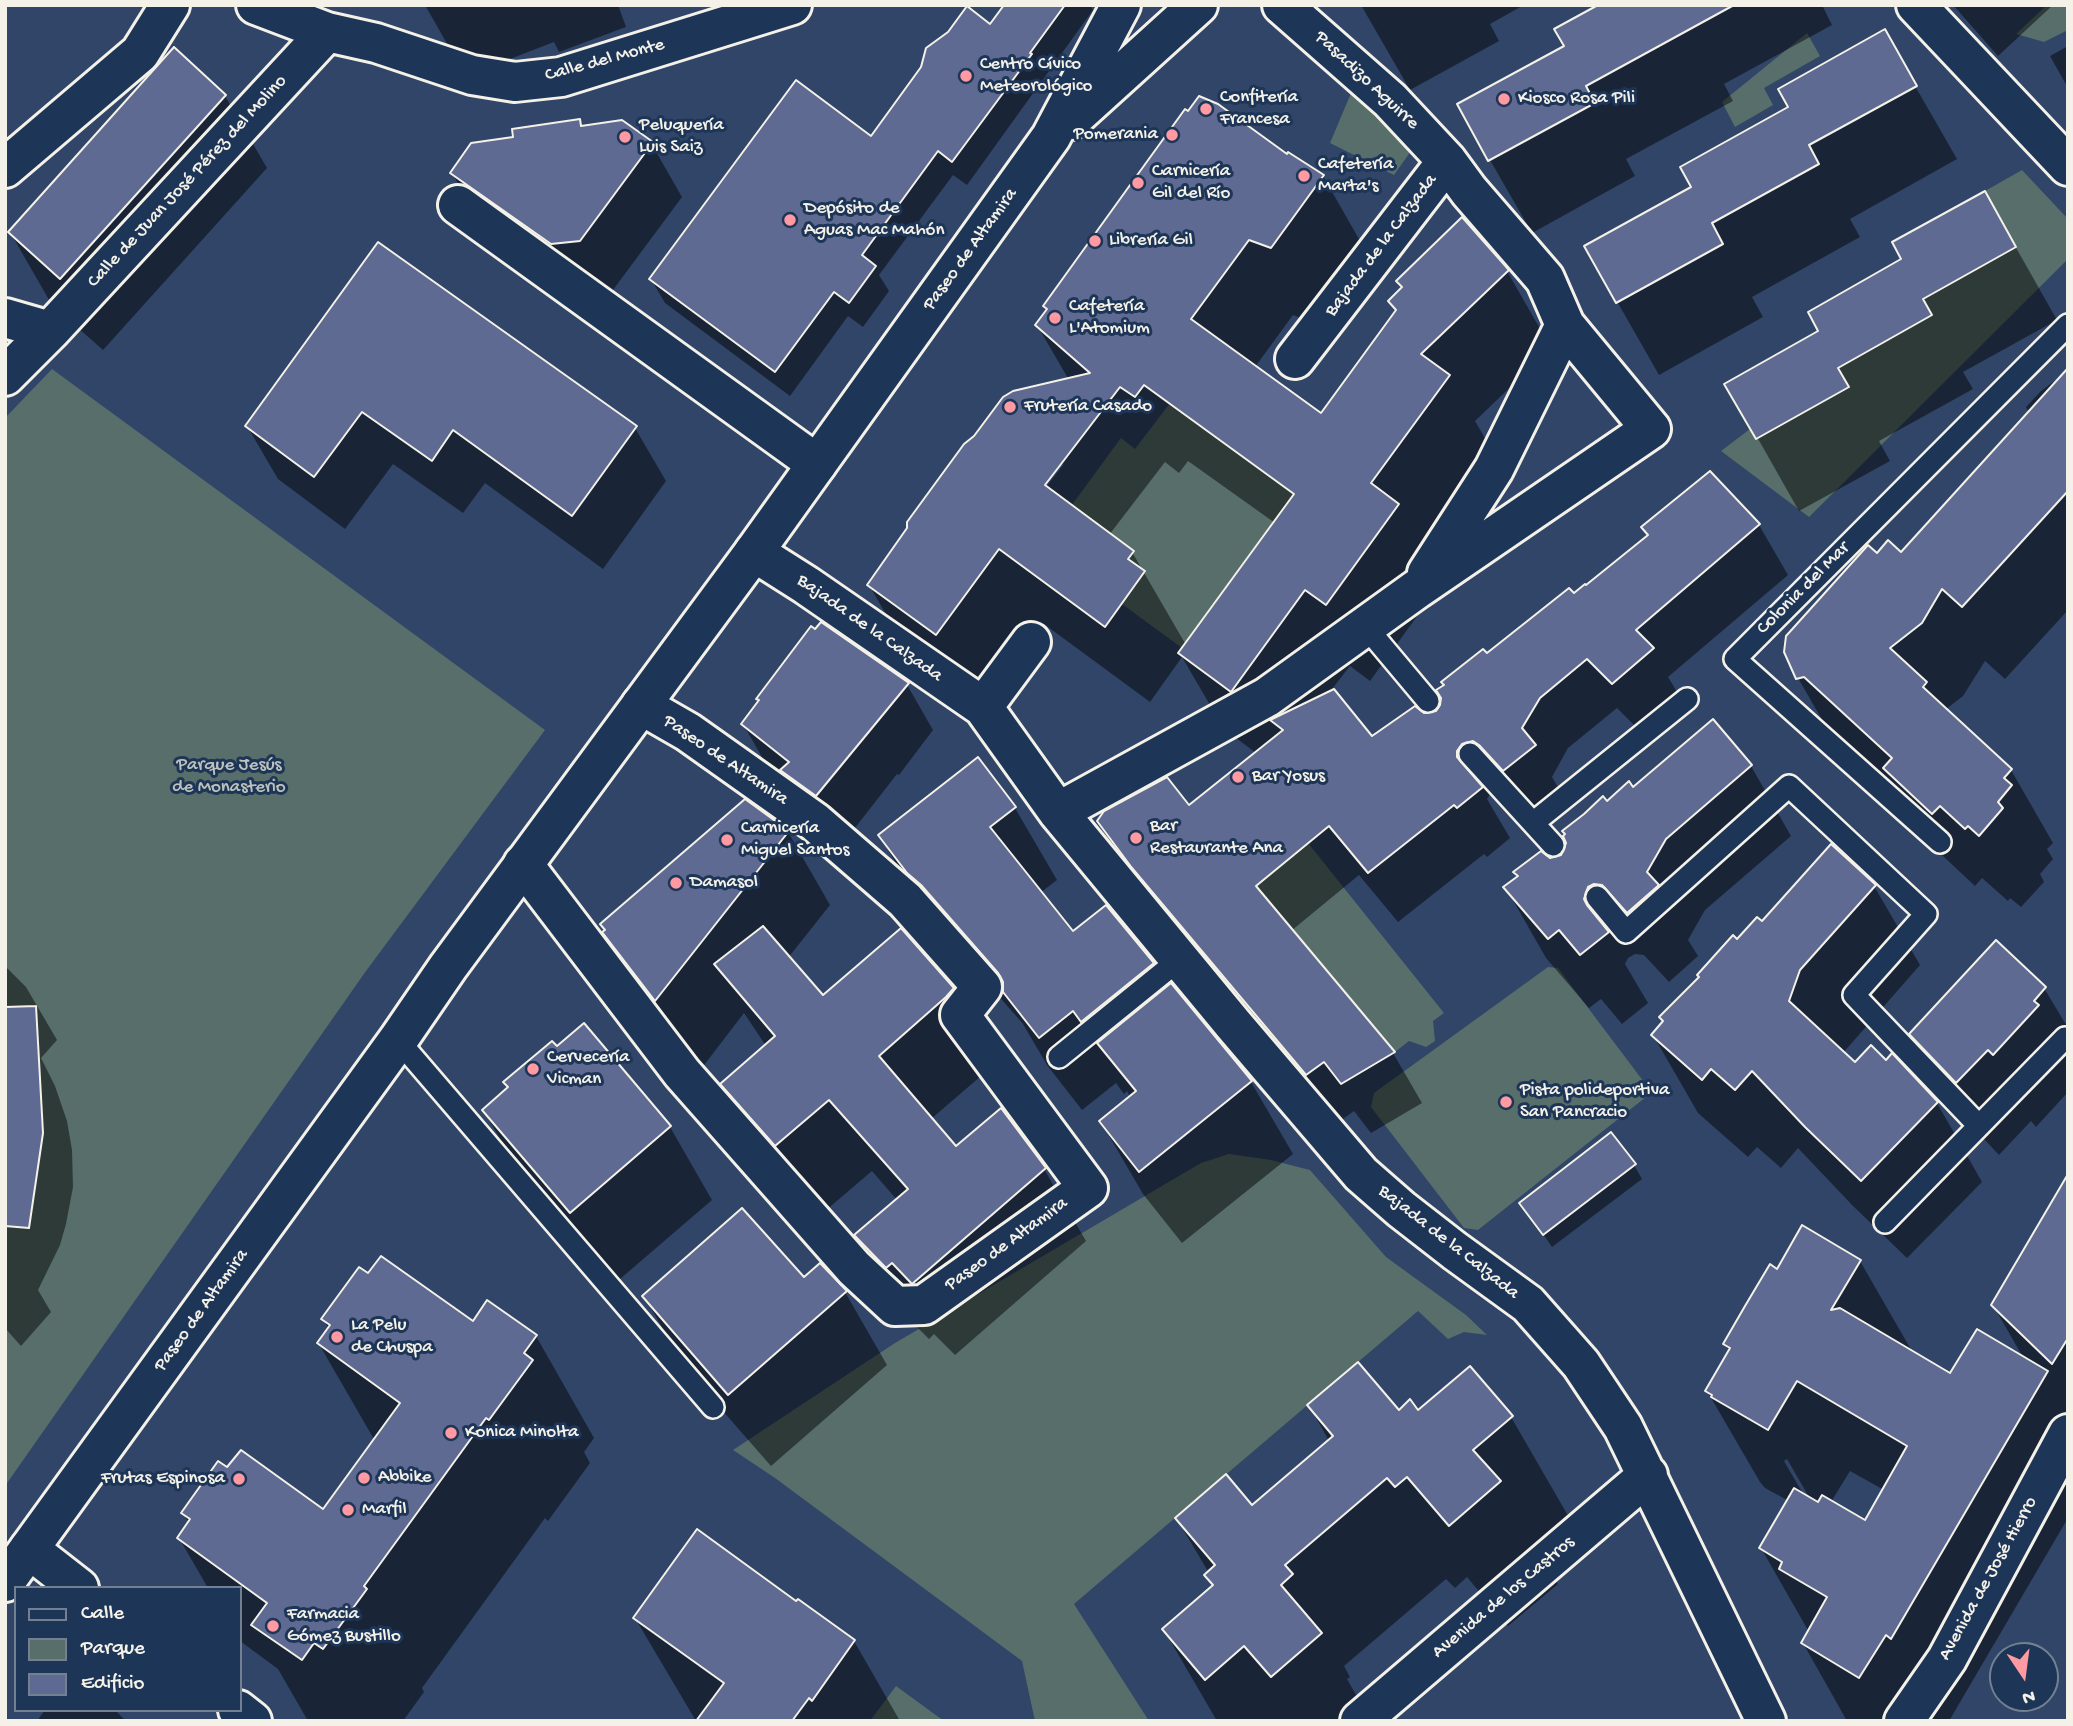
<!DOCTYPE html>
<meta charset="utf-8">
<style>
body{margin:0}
#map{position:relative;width:2073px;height:1726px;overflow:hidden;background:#304568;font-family:"Gochi Hand",sans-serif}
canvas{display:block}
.frame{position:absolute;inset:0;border:7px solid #f4f1e8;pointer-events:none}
.legend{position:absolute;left:14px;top:1586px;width:228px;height:126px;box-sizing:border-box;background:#1d3557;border:2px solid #738091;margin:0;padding:9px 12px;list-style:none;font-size:21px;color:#f4f1e8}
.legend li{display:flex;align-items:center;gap:14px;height:35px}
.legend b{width:35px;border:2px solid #738091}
.north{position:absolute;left:1989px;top:1642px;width:70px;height:70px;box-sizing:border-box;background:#1d3557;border:2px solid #738091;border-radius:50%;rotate:167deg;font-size:19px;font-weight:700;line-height:28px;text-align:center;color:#f4f1e8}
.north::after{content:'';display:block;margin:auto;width:24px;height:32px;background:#ff9aa2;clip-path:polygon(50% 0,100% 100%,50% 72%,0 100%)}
</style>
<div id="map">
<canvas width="2073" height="1726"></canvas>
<div class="frame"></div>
<ul class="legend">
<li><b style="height:9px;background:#1d3557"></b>Calle</li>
<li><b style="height:19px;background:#576e6a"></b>Parque</li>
<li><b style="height:19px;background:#5e6a91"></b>Edificio</li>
</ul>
<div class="north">N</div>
</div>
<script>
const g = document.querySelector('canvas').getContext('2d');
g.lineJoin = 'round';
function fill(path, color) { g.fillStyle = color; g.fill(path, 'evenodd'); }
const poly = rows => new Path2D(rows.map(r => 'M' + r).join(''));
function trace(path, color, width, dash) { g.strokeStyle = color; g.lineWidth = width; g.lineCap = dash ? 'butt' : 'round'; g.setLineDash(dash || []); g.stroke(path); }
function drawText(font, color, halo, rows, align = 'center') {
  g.font = font + ' "Gochi Hand",sans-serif'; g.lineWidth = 6; g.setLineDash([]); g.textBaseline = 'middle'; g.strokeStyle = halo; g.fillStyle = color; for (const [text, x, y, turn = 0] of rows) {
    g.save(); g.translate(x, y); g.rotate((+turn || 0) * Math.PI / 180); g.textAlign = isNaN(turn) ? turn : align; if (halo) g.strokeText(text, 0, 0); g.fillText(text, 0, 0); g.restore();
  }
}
fill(poly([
 [2047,5,2068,5,2068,30,2044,42,2016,34],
 [1807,33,1820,56,1764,88,1773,105,1735,127,1722,102],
 [1354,86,1416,144,1394,175,1330,143],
 [2022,170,2068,219,2068,259,1809,517,1721,451,1750,429,1756,439,1849,388,1838,368,1932,316,1923,299,2016,247,1985,191],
 [52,369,545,730,366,971,5,1486,5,418],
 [1174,398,1193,421,1256,467,1345,465,1252,552,1182,648,1122,604,1145,571,1128,559,1133,550,1089,518,1066,513,1121,438,1135,449],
 [1308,843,1444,1013,1433,1021,1435,1041,1426,1047,1409,1041,1395,1052,1255,885],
 [1548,967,1558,968,1647,1086,1646,1097,1478,1230,1464,1228,1371,1107,1374,1093],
 [1229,1154,1271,1160,1310,1170,1386,1257,1466,1315,1487,1335,1464,1332,1448,1339,1418,1311,1074,1604,1149,1721,1035,1721,1022,1661,775,1478,733,1450,895,1343,1201,1163],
 [896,1686,944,1721,870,1721]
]), '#576e6a');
fill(poly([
 [425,5,618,5,626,27,559,52,554,42,471,74,454,56],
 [1006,5,1090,5,1093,10,967,185,953,175,879,275,889,291,863,327,848,316,790,396,665,303,651,279,871,138,990,26],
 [1361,5,1524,5,1490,24,1499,41,1410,90],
 [1602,5,1822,5,1832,25,1724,84,1733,101,1626,159,1635,176,1532,233,1490,160,1566,46],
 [1953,5,2053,5,1998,56],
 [1884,32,1957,159,1850,219,1860,237,1752,297,1763,317,1659,375,1586,247,1694,188],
 [2068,46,2068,88,2050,56],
 [225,96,267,168,103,350,52,305,10,232],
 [579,121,583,128,651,143,682,197,610,294,483,226,452,173],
 [1287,156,1323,176,1367,253,1315,324,1293,315,1255,367,1321,416,1397,312,1390,301,1403,289,1398,282,1507,271,1551,348,1475,421,1493,452,1442,582,1370,681,1350,666,1332,689,1372,739,1424,715,1437,713,1486,656,1574,595,1759,525,1788,575,1668,677,1682,700,1642,733,1617,708,1568,748,1552,777,1563,796,1533,820,1503,791,1490,794,1487,799,1510,838,1487,857,1484,854,1398,922,1359,875,1291,931,1393,1053,1422,1103,1371,1133,1354,1111,1336,1124,1128,872,1099,821,1189,807,1256,753,1224,729,1182,657,1150,702,1044,624,980,710,913,661,869,585,1069,380,1037,325,1048,311,1045,306],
 [1188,461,1275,523,1186,645,1132,552,1109,535,1165,462,1179,473],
 [1064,464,1041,493,1038,491,1056,467],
 [1985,193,2057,320,1963,372,1973,389,1879,441,1890,461,1799,511,1727,384,1821,332],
 [379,244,635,428,666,481,603,569,485,483,463,513,393,464,345,529,278,479,247,426],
 [2068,371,2068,610,2005,679,1985,661,1963,696,1945,710,2011,770,2053,843,2047,849,2053,859,2040,874,2044,882,2021,907,2010,898,2008,901,1982,878,1975,886,1927,841,1840,751,1798,678,1877,555,1901,554,2029,413,2026,407,2041,391],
 [906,683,933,730,899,775,897,774,844,842,770,771,743,724],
 [1713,722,1751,766,1791,836,1705,910,1688,940,1698,956,1669,982,1644,955,1635,954,1628,958,1625,964,1648,1003,1622,1024,1601,999,1589,1008,1546,958,1506,888,1549,859,1563,857,1607,803,1633,789],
 [1015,808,1057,880,1040,893,1072,934,1106,907,1153,964,1167,989,1251,1082,1293,1154,1182,1243,1143,1194,1101,1122,1131,1098,1127,1091,1124,1094,1116,1083,1082,1110,1047,1065,1023,1024,922,908,880,836],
 [788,832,830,905,788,958,823,998,952,989,994,1062,988,1070,931,1119,956,1149,1044,1169,1086,1241,955,1355,934,1334,929,1339,898,1308,856,1235,897,1200,872,1171,818,1217,765,1157,723,1084,766,1046,744,1013,698,1073,647,1005,605,933],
 [1874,886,1920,965,1843,1053,1855,1064,1937,1103,1982,1182,1907,1258,1852,1205,1798,1148,1781,1168,1757,1147,1748,1157,1698,1113,1653,1035,1737,942,1762,923],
 [5,966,26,987,57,1040,41,1058,55,1086,67,1121,72,1150,73,1187,66,1224,60,1245,38,1290,51,1312,21,1346,5,1328],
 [2044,988,2068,1028,2068,1092,2036,1127,2031,1121,1999,1155,1954,1107,1912,1034],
 [583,1025,670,1127,712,1200,613,1285,526,1184,484,1111],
 [1634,1165,1642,1179,1552,1247,1522,1203],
 [2068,1178,2068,1518,1949,1721,1847,1721,1803,1643,1809,1632,1761,1548,1789,1501,1765,1488,1760,1482,1707,1391,1730,1352,1725,1344,1777,1271,1860,1261,1913,1353,1951,1376,2024,1359,1993,1305],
 [1787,1459,1809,1497,1805,1497,1784,1461],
 [1850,1471,1884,1490,1865,1522,1831,1502],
 [804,1280,845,1292,887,1365,771,1466,686,1369,644,1296],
 [323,1319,473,1323,536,1336,594,1438,584,1452,590,1463,548,1521,545,1518,422,1688,424,1692,403,1721,308,1721,278,1669,240,1641,240,1588,208,1588,179,1538,189,1523,183,1513,228,1470,324,1512,375,1441,319,1344,329,1329],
 [1309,1405,1399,1413,1511,1417,1570,1519,1537,1548,1558,1584,1508,1626,1467,1577,1455,1588,1446,1579,1344,1666,1350,1677,1347,1679,1371,1721,1217,1721,1164,1630,1213,1587,1206,1576,1209,1573,1177,1519,1252,1507,1329,1441],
 [796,1603,854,1641,900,1721,696,1721,635,1618],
 [45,1710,115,1710,126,1721,37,1721]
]), '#0007');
const building = poly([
 [1004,5,1065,5,1030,53,1032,54,952,162,938,151,862,255,876,266,849,303,834,292,775,372,649,279,796,80,871,136,921,67,926,48,948,32,967,6,990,24,1004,5],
 [1598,5,1734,5,1586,86,1595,103,1488,161,1457,104,1564,46,1554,29,1598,5],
 [1885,29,1917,86,1809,145,1819,164,1712,223,1723,244,1616,303,1584,246,1691,187,1680,167,1788,107,1778,89,1885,29],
 [174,47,226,95,60,279,8,232,174,47],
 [1199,96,1218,104,1287,154,1288,152,1324,175,1271,248,1249,240,1191,319,1321,413,1396,310,1388,301,1402,287,1396,281,1462,217,1509,270,1421,354,1450,375,1371,483,1399,504,1326,605,1305,590,1231,692,1178,653,1294,494,1144,385,1135,397,1120,387,1045,485,1134,551,1128,559,1145,571,1105,627,999,549,936,635,867,585,907,528,907,522,964,444,974,436,1003,397,1013,391,1090,373,1035,325,1047,309,1043,306,1138,174,1185,109,1188,111,1199,96],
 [580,119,581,126,622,120,653,142,580,241,551,244,450,173,471,143,513,137,512,129,580,119],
 [1985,191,2016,247,1923,299,1932,315,1838,368,1849,387,1756,439,1724,384,1818,331,1808,312,1901,259,1892,242,1985,191],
 [378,242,637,426,572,516,453,430,432,461,362,412,314,477,245,426,378,242],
 [2068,368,2068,491,1962,607,1942,589,1922,623,1890,648,1927,682,1923,687,2012,769,2004,778,2012,785,1998,802,2003,808,1979,836,1968,826,1965,829,1940,806,1932,814,1883,768,1892,758,1804,677,1796,679,1784,652,1786,636,1868,545,1877,553,1888,540,1901,552,2068,368],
 [1710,471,1760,524,1636,630,1654,648,1612,684,1587,659,1540,698,1522,728,1536,745,1503,771,1479,745,1473,741,1462,744,1457,751,1457,757,1483,787,1457,808,1454,805,1368,873,1329,826,1256,886,1395,1052,1341,1084,1324,1062,1306,1075,1132,868,1097,821,1104,811,1167,777,1189,805,1283,730,1270,720,1334,689,1372,736,1415,706,1424,713,1436,711,1440,705,1441,698,1436,690,1444,685,1441,682,1483,649,1487,653,1569,588,1574,593,1585,584,1586,585,1648,535,1641,527,1710,471],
 [821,622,909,683,816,796,780,770,789,762,741,724,759,700,756,699,811,626,815,629,821,622],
 [1713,719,1752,765,1666,839,1647,872,1659,885,1627,913,1602,885,1594,884,1588,887,1584,899,1587,905,1609,932,1580,955,1559,930,1548,939,1503,887,1518,876,1513,872,1541,851,1550,858,1561,855,1566,843,1563,836,1565,834,1562,831,1584,814,1603,796,1607,801,1629,781,1633,787,1713,719],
 [978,757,1016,807,990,827,1073,931,1106,905,1154,963,1081,1022,1073,1011,1039,1038,1003,992,1003,982,998,973,921,885,907,873,878,835,978,757],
 [745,799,789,831,655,1001,602,932,605,930,600,924,745,799],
 [1831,844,1876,885,1800,970,1789,1001,1855,1062,1871,1045,1886,1060,1892,1053,1938,1102,1861,1181,1805,1127,1752,1071,1735,1090,1711,1069,1702,1080,1651,1035,1663,1021,1659,1017,1699,977,1697,975,1733,935,1737,939,1757,917,1762,921,1831,844],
 [763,926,823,995,901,928,954,988,946,997,879,1056,956,1146,1001,1108,1046,1168,912,1284,892,1263,886,1268,854,1235,908,1189,829,1100,775,1146,720,1084,775,1036,714,964,763,926],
 [1996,940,2046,987,2034,1001,2039,1005,1993,1055,1988,1050,1956,1083,1909,1034,1996,940],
 [1171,983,1252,1081,1139,1172,1099,1121,1136,1091,1097,1043,1171,983],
 [36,1006,43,1133,29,1228,5,1226,5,1007,36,1006],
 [584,1023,671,1126,570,1213,482,1110,508,1087,503,1082,552,1041,557,1046,584,1023],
 [1611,1132,1636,1164,1543,1235,1519,1203,1611,1132],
 [2068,1174,2068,1338,2052,1364,1991,1305,2068,1174],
 [742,1208,804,1277,820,1263,847,1291,728,1395,642,1296,742,1208],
 [1802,1225,1861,1260,1831,1310,1840,1308,1950,1373,1977,1329,2048,1371,1891,1639,1886,1635,1859,1678,1801,1643,1827,1597,1779,1569,1782,1562,1759,1548,1794,1488,1818,1502,1822,1495,1865,1520,1907,1446,1797,1381,1768,1430,1711,1397,1712,1395,1705,1391,1730,1348,1723,1344,1745,1306,1770,1264,1777,1269,1802,1225],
 [381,1256,473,1321,487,1300,537,1335,524,1353,533,1360,489,1420,486,1418,364,1586,367,1589,323,1649,314,1643,302,1660,251,1625,267,1603,177,1538,190,1519,181,1513,218,1461,227,1467,241,1450,323,1509,400,1403,317,1343,330,1325,321,1319,359,1267,368,1273,381,1256],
 [1358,1362,1399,1410,1410,1399,1418,1410,1470,1366,1513,1416,1473,1450,1501,1481,1449,1526,1407,1477,1395,1487,1387,1478,1285,1565,1293,1574,1281,1585,1322,1633,1271,1677,1244,1646,1205,1680,1162,1629,1213,1585,1204,1575,1215,1565,1175,1518,1226,1474,1252,1505,1333,1436,1307,1405,1358,1362],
 [697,1529,796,1601,798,1599,855,1640,812,1701,809,1698,792,1721,696,1721,724,1683,633,1618,697,1529]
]);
fill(building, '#5e6a91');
trace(building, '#f4f1e8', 2);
const service = poly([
 [1366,627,1428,701],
 [1470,754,1553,845],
 [1533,823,1687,699],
 [1940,842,1735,659,2068,325],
 [1597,897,1626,932,1789,786,1926,914,1854,995,1979,1126],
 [398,1040,713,1407],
 [1059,1057,1180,959],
 [1885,1222,2065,1038]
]);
const minor = poly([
 [256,5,327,32,376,43,472,75,515,82,561,77,792,5],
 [1916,5,2068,166],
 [5,168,140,53,170,5],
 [458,205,817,464],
 [5,318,50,331],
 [1295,359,1447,161],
 [5,376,50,331,327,32],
 [754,552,806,585,983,707,1058,812,1233,1024,1361,1174,1401,1209,1455,1251,1528,1304,1581,1364,1623,1427,1766,1721],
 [1427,573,1494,469,1565,325],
 [983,707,1031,642],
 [1058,812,1267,697,1417,589,1651,429,1565,325,1545,279,1469,191,1447,161,1390,100,1282,5],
 [523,864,682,1073,854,1268,895,1306,924,1305,1088,1188,960,1015,982,987,905,900,815,822,688,732,641,705],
 [29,1549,79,1588],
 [238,1710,252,1721],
 [1360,1721,1648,1475],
 [1904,1721,1947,1659,2068,1434]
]);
const secondary = poly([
 [1071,120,1198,5],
 [5,1582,398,1040,448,967,754,552,1051,137,1121,5]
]);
trace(service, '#f4f1e8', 26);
trace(minor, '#f4f1e8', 44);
trace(secondary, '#f4f1e8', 44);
trace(service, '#1d3557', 21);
trace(minor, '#1d3557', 38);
trace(secondary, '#1d3557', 38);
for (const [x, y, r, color] of [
 [966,76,7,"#ff9aa2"],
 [1504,99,7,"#ff9aa2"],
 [1206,109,7,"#ff9aa2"],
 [1172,135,7,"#ff9aa2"],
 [625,137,7,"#ff9aa2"],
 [1304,176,7,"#ff9aa2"],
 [1138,183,7,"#ff9aa2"],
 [790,220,7,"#ff9aa2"],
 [1095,241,7,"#ff9aa2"],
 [1055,318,7,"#ff9aa2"],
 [1010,407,7,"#ff9aa2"],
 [1238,777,7,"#ff9aa2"],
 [1136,838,7,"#ff9aa2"],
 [727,840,7,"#ff9aa2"],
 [676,883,7,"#ff9aa2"],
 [533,1069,7,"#ff9aa2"],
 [1506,1102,7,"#ff9aa2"],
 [337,1337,7,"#ff9aa2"],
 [451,1433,7,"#ff9aa2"],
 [364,1478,7,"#ff9aa2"],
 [239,1479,7,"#ff9aa2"],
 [348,1510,7,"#ff9aa2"],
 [273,1626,7,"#ff9aa2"]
]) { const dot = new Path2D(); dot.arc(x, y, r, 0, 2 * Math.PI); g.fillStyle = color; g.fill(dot); trace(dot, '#1d3557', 2.5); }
drawText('19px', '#f4f1e8', '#1d3557', [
 ["Calle del Monte",605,61,-15],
 ["Pasadizo Aguirre",1366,81,43],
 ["Calle de Juan José Pérez del Molino",188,182,-47],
 ["Bajada de la Calzada",1382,246,-53],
 ["Paseo de Altamira",971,250,-54],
 ["Colonia del Mar",1804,589,-45],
 ["Bajada de la Calzada",869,629,35],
 ["Paseo de Altamira",725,761,34],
 ["Bajada de la Calzada",1448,1243,38],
 ["Paseo de Altamira",1007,1245,-36],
 ["Paseo de Altamira",202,1311,-54],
 ["Avenida de José Hierro",1989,1579,-61],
 ["Avenida de los Castros",1504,1598,-40]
]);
drawText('19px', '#f4f1e8', '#1d3557', [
 ["Centro Cívico",980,65],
 ["Meteorológico",980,87],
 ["Confitería",1220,98],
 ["Francesa",1220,120],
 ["Kiosco Rosa Pili",1518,99],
 ["Peluquería",639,126],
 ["Luis Saiz",639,148],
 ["Pomerania",1158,135,"right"],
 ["Cafetería",1318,165],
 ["Marta's",1318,187],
 ["Carnicería",1152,172],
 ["Gil del Río",1152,194],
 ["Depósito de",804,209],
 ["Aguas Mac Mahón",804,231],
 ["Librería Gil",1109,241],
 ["Cafetería",1069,307],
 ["L'Atomium",1069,329],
 ["Frutería Casado",1024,407],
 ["Bar Yosus",1252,777],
 ["Bar",1150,827],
 ["Restaurante Ana",1150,849],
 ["Carnicería",741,829],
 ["Miguel Santos",741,851],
 ["Damasol",690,883],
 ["Cervecería",547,1058],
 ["Vicman",547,1080],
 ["Pista polideportiva",1520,1091],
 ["San Pancracio",1520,1113],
 ["La Pelu",351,1326],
 ["de Chuspa",351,1348],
 ["Konica Minolta",465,1433],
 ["Abbike",378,1478],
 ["Frutas Espinosa",225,1479,"right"],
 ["Marfil",362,1510],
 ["Farmacia",287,1615],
 ["Gómez Bustillo",287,1637]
], 'left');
drawText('19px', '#bdc3bc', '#1d3557', [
 ["Parque Jesús",229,766],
 ["de Monasterio",229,788]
]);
</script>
